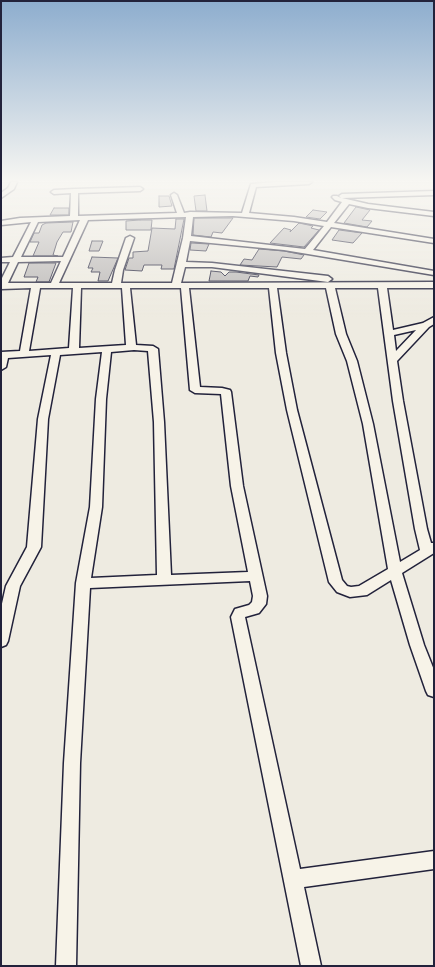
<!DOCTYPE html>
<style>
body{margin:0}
#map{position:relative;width:435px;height:967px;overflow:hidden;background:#eeebe1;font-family:Mali,sans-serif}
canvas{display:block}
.frame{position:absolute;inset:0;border:2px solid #22223b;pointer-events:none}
</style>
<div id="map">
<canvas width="435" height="967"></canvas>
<div class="frame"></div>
</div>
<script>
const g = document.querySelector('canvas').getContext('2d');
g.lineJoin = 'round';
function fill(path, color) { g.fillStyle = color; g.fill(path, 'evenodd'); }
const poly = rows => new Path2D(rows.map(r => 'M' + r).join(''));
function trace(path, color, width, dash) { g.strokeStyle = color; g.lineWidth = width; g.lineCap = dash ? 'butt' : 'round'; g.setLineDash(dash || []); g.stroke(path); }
const building = poly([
 [205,195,207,211,196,211,194,196,205,195],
 [159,196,169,196,172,206,159,207,159,196],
 [356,207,370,210,362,220,372,221,367,227,344,223,356,207],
 [54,208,69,208,69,215,50,215,54,208],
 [313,210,327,212,320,219,306,217,313,210],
 [194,218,233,218,222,233,213,232,211,237,193,235,194,218],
 [176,219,184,219,174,269,161,269,162,265,144,265,142,271,125,270,129,258,133,258,133,252,148,251,152,228,175,229,176,219],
 [140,220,152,220,151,230,126,230,126,221,140,220],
 [73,222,71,232,63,232,57,242,53,255,58,256,33,256,39,242,30,242,34,233,39,233,42,225,46,223,73,222],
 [299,223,313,226,311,228,319,230,304,247,270,243,284,228,291,230,290,232,299,223],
 [339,230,362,233,353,243,332,240,339,230],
 [92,241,103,241,99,251,89,251,92,241],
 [191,243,209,244,206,251,190,250,191,243],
 [259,249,284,251,304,255,301,259,282,257,277,267,240,265,244,259,252,260,259,249],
 [92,257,118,258,108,281,98,281,100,272,91,272,93,268,88,268,92,257],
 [29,263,56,263,49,282,36,282,38,277,24,277,29,263],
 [211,271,221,272,225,276,229,272,236,272,259,275,258,277,250,276,248,281,209,281,211,271]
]);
fill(building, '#bbb8b7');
trace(building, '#22223b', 1);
const minor = poly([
 [11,182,17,182,14,189,1,198,1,193,8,188,11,182],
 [275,182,312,182,309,184,256,187,249,213,294,217,327,222,342,202,335,200,332,197,333,196,337,196,341,198,339,196,342,194,434,191,434,195,342,198,368,204,434,212,434,216,368,208,349,204,334,223,434,239,434,243,331,227,313,250,434,271,434,275,284,250,190,241,186,262,212,263,328,276,332,279,328,282,212,267,185,267,181,283,434,282,434,288,387,288,393,330,423,323,434,317,434,324,429,327,397,361,403,401,427,529,431,543,434,543,434,553,402,573,424,645,434,670,434,697,428,695,426,691,410,645,391,580,367,595,350,597,337,592,329,582,287,410,276,353,269,288,189,288,200,387,222,388,230,390,231,392,243,486,267,596,266,604,259,613,245,617,300,869,434,851,434,869,304,887,321,966,301,966,231,617,235,609,249,605,252,602,253,596,250,581,90,588,80,763,76,966,56,966,64,763,76,583,90,507,96,399,102,352,60,355,48,419,41,547,20,586,8,641,6,645,1,647,1,608,6,586,27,547,38,419,51,355,8,358,6,367,1,370,1,352,20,351,31,288,1,289,1,280,10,262,1,262,1,258,13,257,31,222,1,225,1,221,20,218,70,216,71,193,54,194,51,192,54,190,75,189,140,187,143,189,140,191,78,193,78,216,177,213,171,195,174,193,177,195,184,213,190,212,242,213,251,184,275,182],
 [233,216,294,221,324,226,305,249,191,236,193,217,233,216],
 [186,217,183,238,172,283,121,283,123,270,134,238,130,236,126,238,115,270,112,283,59,283,88,220,186,217],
 [80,220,63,257,21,257,38,222,80,220],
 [61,261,51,283,8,283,18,262,61,261],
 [40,288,73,288,69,348,29,351,40,288],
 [81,288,122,288,126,345,79,348,81,288],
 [130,288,181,288,190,390,195,393,221,394,231,486,248,572,171,575,164,422,158,349,153,346,136,345,130,288],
 [277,288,326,288,336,334,347,361,363,424,388,569,359,586,351,587,347,586,342,580,297,410,286,353,277,288],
 [335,288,378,288,393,401,415,529,420,550,400,562,373,424,357,361,346,334,335,288],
 [416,330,396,351,394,335,416,330],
 [134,350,148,351,154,422,157,575,91,578,102,507,106,399,111,352,134,350]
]);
trace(minor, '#22223b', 3);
fill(minor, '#f7f3e8');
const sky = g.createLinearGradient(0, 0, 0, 317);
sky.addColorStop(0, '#8dadce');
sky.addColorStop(0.57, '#f7f6f2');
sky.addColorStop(1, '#f7f6f200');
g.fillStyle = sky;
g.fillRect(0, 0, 435, 317);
</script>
